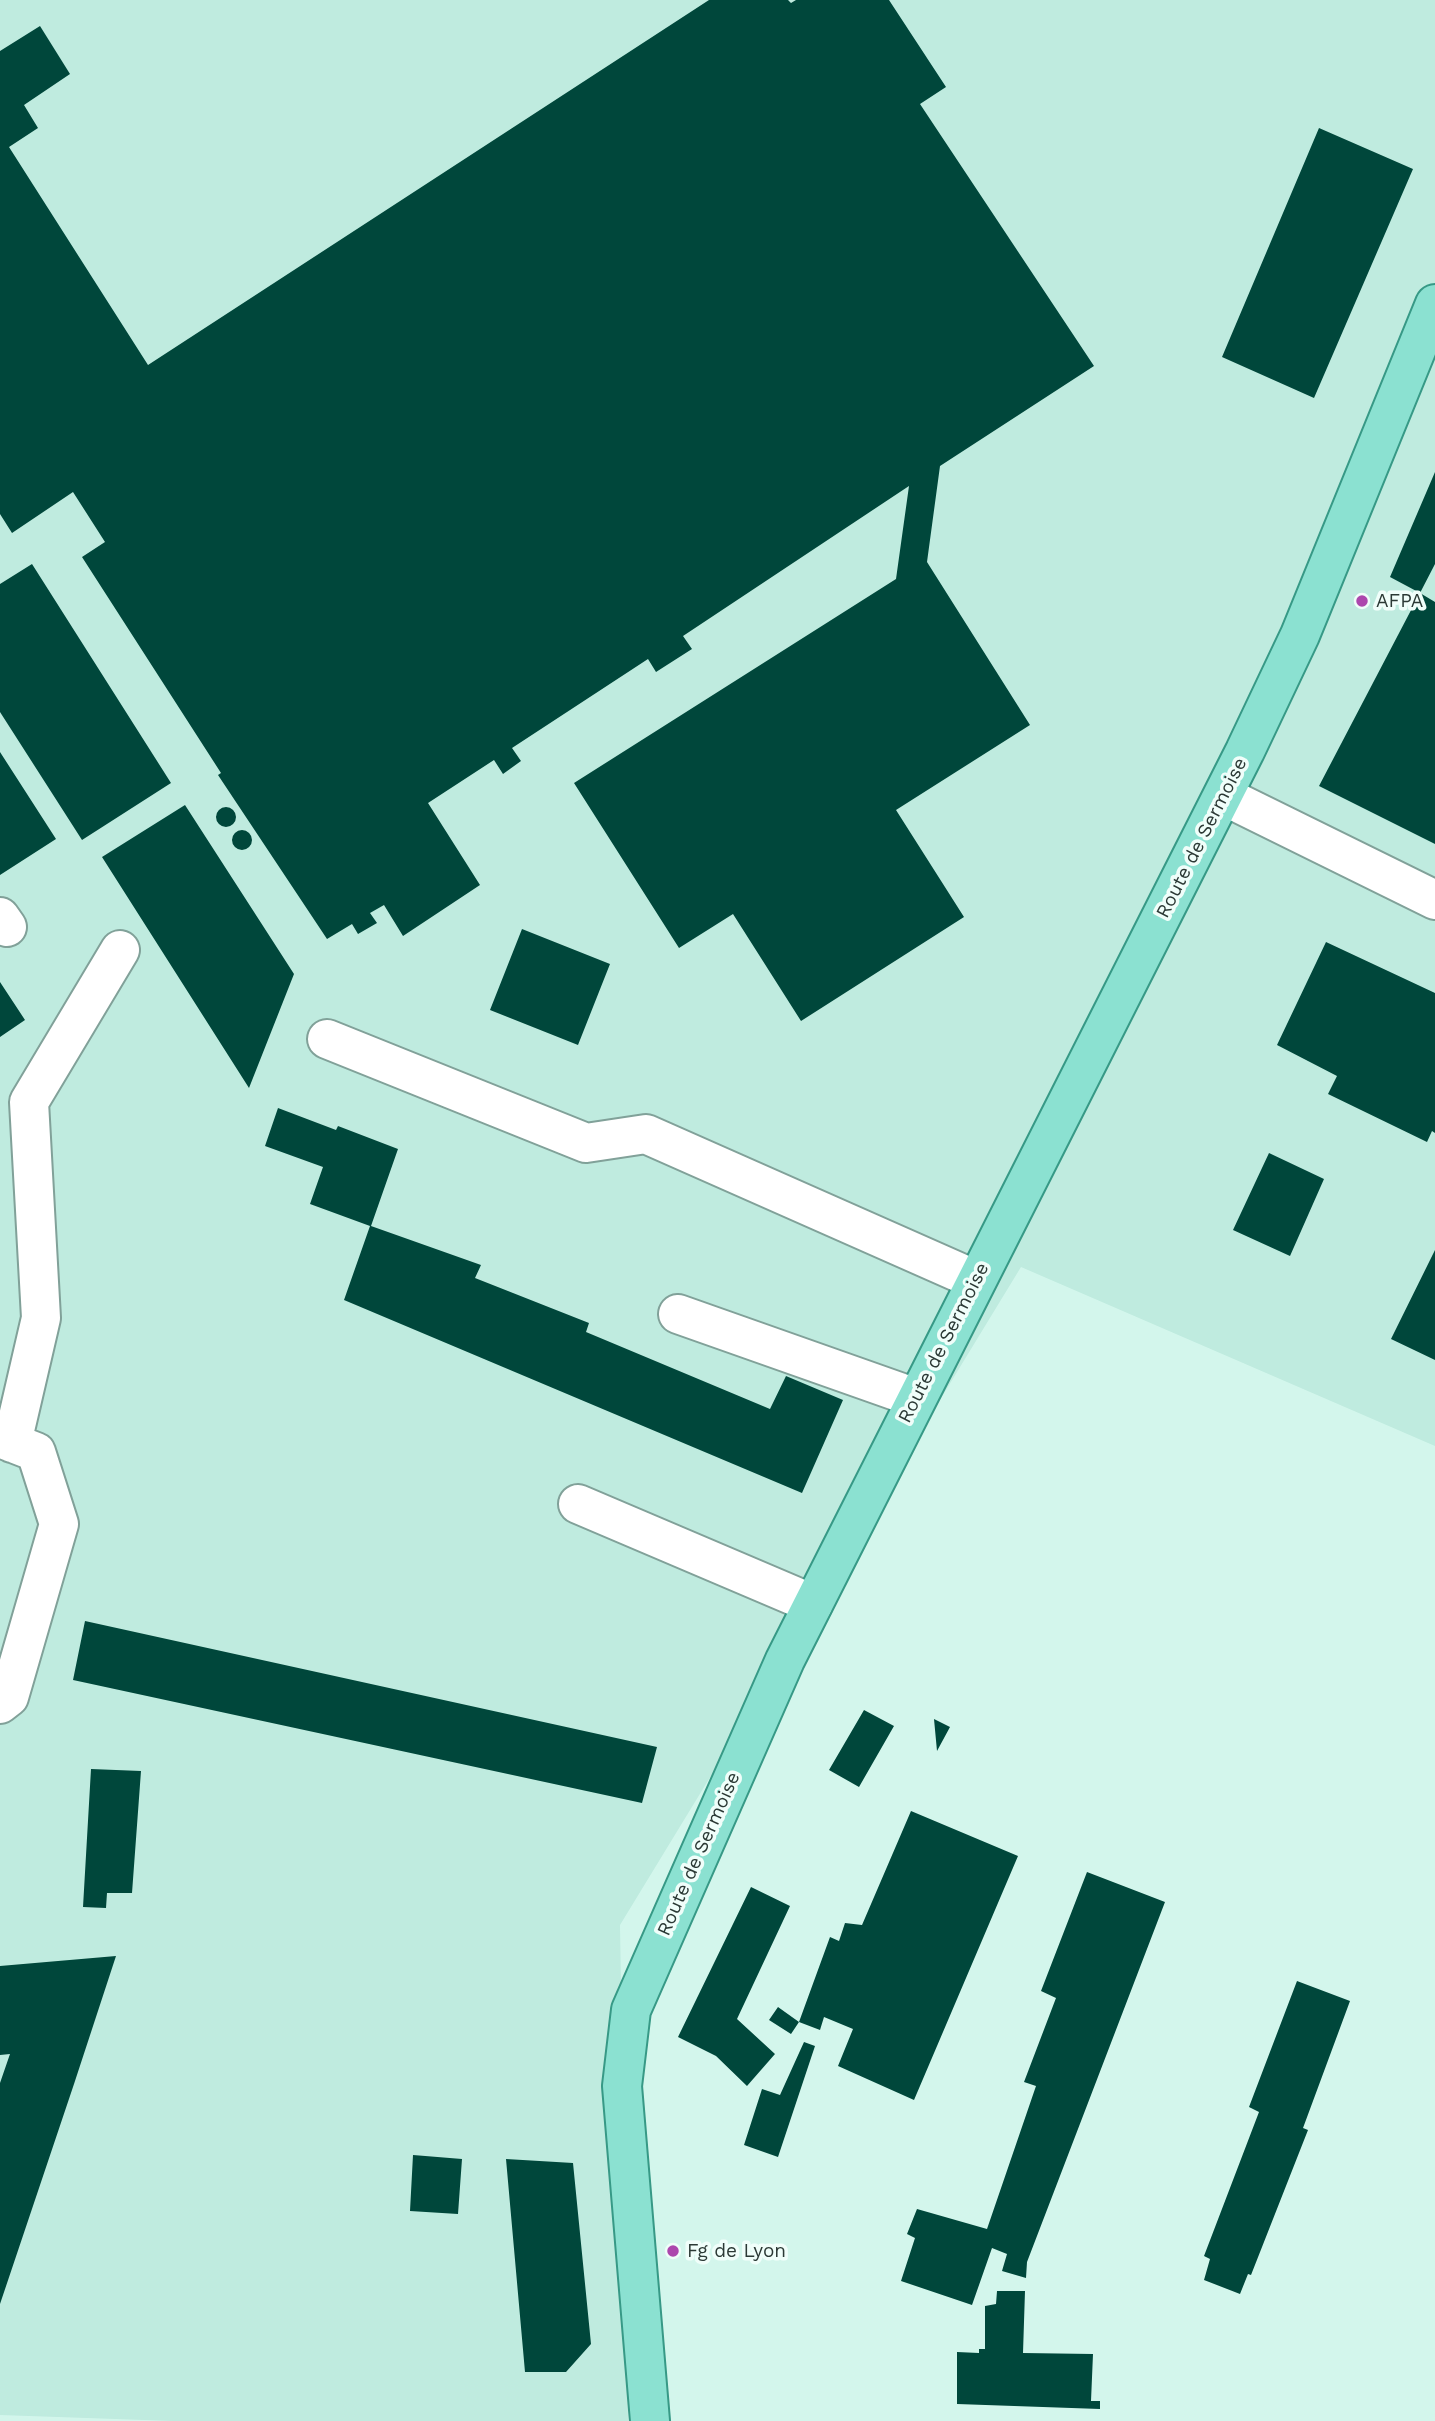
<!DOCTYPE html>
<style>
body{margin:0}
canvas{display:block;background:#d3f6ec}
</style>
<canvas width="1435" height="2421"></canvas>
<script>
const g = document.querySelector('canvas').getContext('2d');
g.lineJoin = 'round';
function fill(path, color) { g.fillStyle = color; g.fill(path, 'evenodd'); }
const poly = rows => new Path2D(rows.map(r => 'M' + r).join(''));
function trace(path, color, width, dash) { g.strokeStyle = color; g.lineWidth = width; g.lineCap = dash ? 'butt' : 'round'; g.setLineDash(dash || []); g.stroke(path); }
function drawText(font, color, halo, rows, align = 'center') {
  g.font = font + ' "Work Sans",sans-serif'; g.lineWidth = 7; g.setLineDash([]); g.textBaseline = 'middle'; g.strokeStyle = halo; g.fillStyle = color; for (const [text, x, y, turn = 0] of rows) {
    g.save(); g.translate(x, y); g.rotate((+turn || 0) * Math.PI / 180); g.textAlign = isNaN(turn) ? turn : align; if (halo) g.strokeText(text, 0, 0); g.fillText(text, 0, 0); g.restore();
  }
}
fill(poly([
 [0,0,1435,0,1435,1446,1021,1267,620,1925,628,2421,173,2421,0,2415]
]), '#bfebdf');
fill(poly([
 [709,0,788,0,791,3,796,0,889,0,946,87,920,104,1094,366,940,466,927,562,1030,725,896,810,964,917,801,1021,733,914,679,948,574,783,896,579,909,486,683,636,692,649,656,672,648,659,512,748,521,761,503,774,494,760,428,803,480,885,403,936,384,905,370,913,377,923,358,934,352,924,327,939,218,775,221,773,82,557,105,542,73,492,12,533,0,514,0,51,40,26,70,74,24,105,38,128,9,147,148,365],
 [1319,128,1413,169,1314,398,1222,357],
 [1435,472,1435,564,1420,593,1390,577],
 [32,564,171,783,82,840,0,712,0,584],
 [1420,593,1435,602,1435,844,1319,786],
 [0,752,56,839,0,875],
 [185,805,294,974,249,1088,102,857],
 '216 817a10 10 0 1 1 20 0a10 10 0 1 1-20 0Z',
 '232 840a10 10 0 1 1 20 0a10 10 0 1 1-20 0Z',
 [522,929,610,964,578,1045,490,1010],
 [1326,942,1435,993,1435,1133,1432,1131,1427,1142,1328,1094,1337,1076,1277,1045],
 [0,982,25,1020,0,1037],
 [278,1108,336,1130,338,1126,398,1149,371,1226,481,1265,475,1278,589,1323,586,1332,770,1409,786,1376,843,1400,802,1493,344,1300,370,1226,310,1204,323,1167,265,1146],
 [1269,1153,1324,1179,1290,1256,1233,1230],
 [1435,1250,1435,1360,1391,1339],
 [85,1621,657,1747,642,1803,73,1680],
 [864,1710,894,1726,859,1787,829,1770],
 [934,1719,950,1727,937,1751],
 [91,1769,141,1771,132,1893,107,1893,106,1908,83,1907],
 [911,1811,1018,1856,914,2100,838,2066,853,2029,824,2017,820,2030,799,2022,830,1937,839,1941,845,1923,862,1925],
 [1087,1872,1165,1902,1027,2262,1026,2278,1002,2271,1007,2254,992,2248,972,2305,901,2281,915,2238,907,2234,917,2209,987,2229,1036,2086,1024,2082,1056,1998,1041,1991],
 [751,1887,790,1906,737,2019,775,2054,747,2086,716,2056,678,2037],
 [116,1956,74,2084,0,2304,0,2083,10,2054,0,2055,0,1966],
 [1297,1981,1350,2001,1303,2128,1308,2130,1251,2275,1248,2274,1240,2294,1204,2280,1210,2259,1204,2256,1259,2112,1249,2107],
 [778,2007,799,2022,791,2034,769,2020],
 [804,2042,815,2046,778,2157,744,2145,762,2089,780,2095],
 [413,2155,462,2159,458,2214,410,2211],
 [506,2159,573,2163,591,2344,566,2372,525,2372],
 [997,2291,1025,2291,1023,2353,1093,2354,1091,2401,1100,2401,1100,2409,957,2404,957,2352,979,2353,979,2349,985,2349,985,2306,996,2304]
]), '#00473b');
const minor = poly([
 [1224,796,1435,900],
 [0,917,7,927],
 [327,1039,586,1143,646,1134,976,1280],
 [678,1314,916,1398],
 [0,1438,36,1452,59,1524,9,1697,0,1704],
 [12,1443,41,1318,29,1102,120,950],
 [578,1504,813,1604]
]);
const major = poly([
 [650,2421,622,2086,631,2010,785,1660,1245,751,1300,635,1435,304]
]);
trace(minor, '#81a199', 42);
trace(major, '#379986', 42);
trace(minor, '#fff', 38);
trace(major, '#8be1d1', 38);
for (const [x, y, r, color] of [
 [1362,601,7,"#ac47ad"],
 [673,2251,7,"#ac47ad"]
]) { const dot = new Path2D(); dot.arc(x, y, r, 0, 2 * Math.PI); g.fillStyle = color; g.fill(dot); trace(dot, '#f0fefa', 2.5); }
drawText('19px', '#2b3935', '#f0fefa', [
 ["AFPA",1376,601],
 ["Fg de Lyon",687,2251]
], 'left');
drawText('19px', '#2b3935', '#f0fefa', [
 ["Route de Sermoise",1202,838,-63],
 ["Route de Sermoise",944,1343,-63],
 ["Route de Sermoise",699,1854,-66]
]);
</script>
